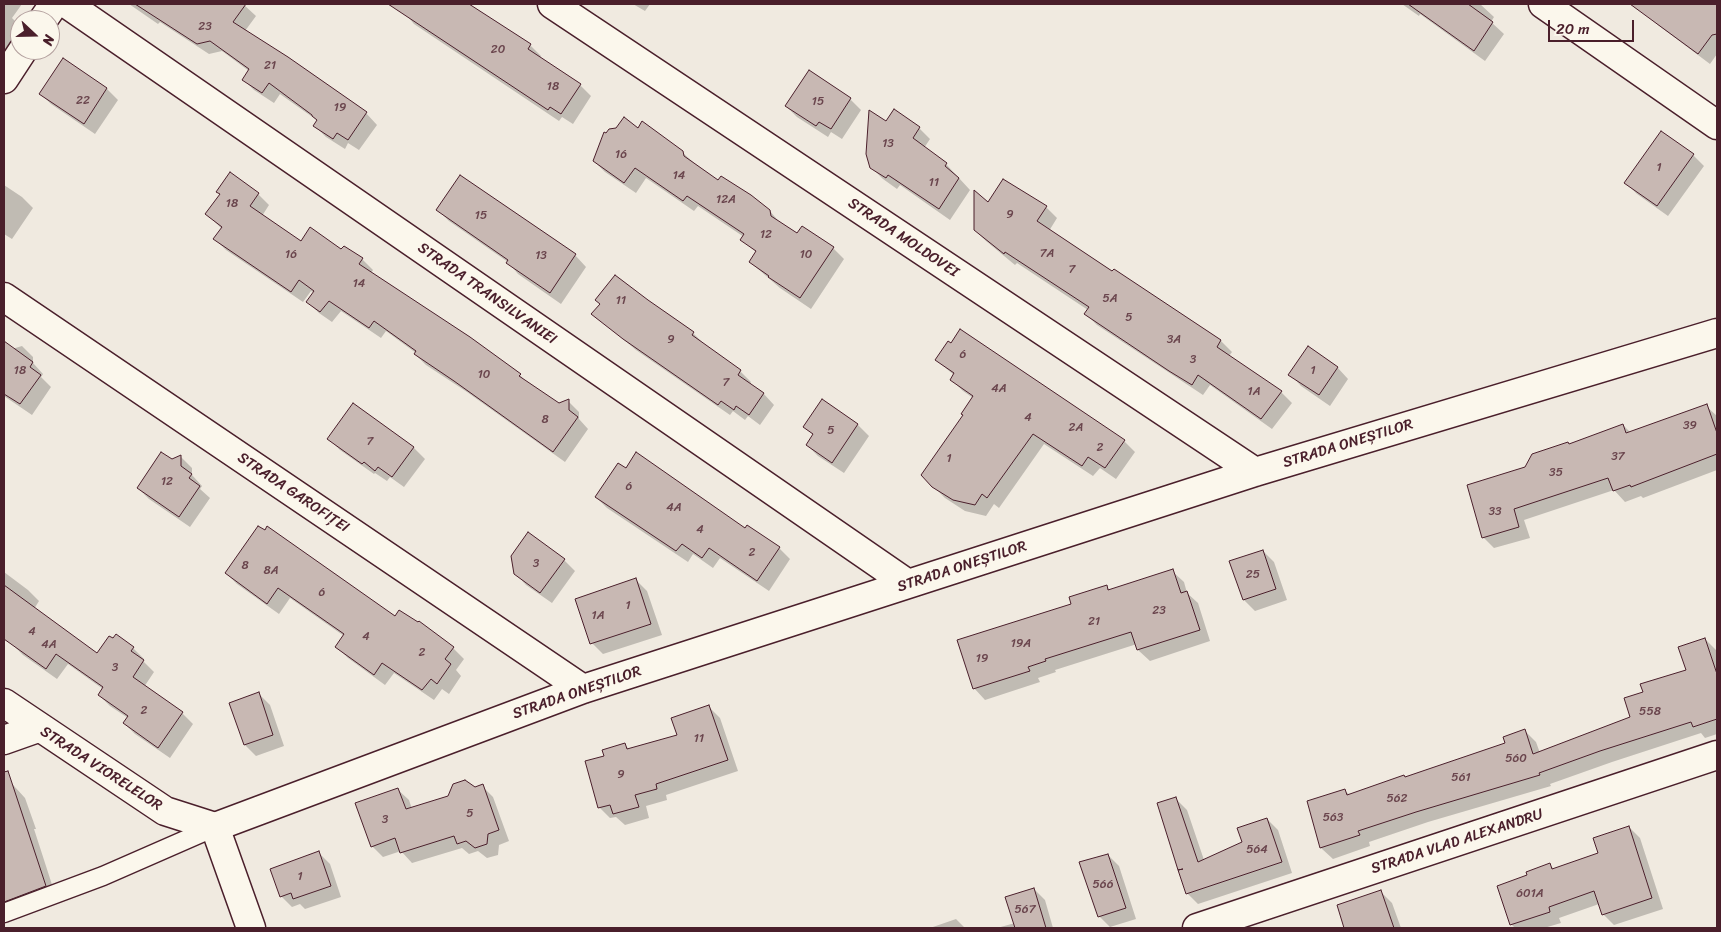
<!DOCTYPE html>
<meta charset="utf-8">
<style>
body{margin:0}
#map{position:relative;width:1721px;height:932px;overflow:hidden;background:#f0eae0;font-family:Sriracha,sans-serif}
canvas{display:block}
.frame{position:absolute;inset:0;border:5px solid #4a1f2b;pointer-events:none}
.north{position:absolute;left:10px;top:10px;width:50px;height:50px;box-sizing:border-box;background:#fbf7ec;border:1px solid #b4a19f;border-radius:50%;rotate:111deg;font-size:14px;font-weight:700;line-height:20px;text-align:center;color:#4a1f2b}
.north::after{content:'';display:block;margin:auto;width:18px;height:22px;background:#4a1f2b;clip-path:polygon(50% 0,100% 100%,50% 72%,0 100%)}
.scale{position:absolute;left:1548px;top:20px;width:86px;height:22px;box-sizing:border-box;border:2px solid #4a1f2b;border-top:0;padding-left:6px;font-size:15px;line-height:18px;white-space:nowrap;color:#4a1f2b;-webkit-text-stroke:4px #fbf7ec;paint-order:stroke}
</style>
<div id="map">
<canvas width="1721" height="932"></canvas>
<div class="frame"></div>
<div class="north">N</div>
<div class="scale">20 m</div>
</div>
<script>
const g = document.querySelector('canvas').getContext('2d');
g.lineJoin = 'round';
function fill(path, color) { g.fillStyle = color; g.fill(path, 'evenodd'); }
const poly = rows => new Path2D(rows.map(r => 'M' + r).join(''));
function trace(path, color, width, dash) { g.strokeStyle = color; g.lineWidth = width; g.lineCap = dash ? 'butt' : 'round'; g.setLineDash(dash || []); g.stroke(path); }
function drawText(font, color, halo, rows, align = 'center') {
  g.font = font + ' Sriracha,sans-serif'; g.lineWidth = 5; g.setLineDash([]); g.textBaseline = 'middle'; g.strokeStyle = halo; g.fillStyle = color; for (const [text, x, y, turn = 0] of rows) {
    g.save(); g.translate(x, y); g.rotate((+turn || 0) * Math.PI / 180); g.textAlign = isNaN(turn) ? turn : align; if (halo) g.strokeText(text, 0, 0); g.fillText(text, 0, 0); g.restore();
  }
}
fill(poly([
 [4,4,22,4,12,18,20,26,20,29,4,53],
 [129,4,243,4,256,16,245,31,366,113,377,125,359,150,348,143,345,149,326,137,315,126,318,121,280,94,274,103,254,90,243,79,249,71,222,51,209,54,160,22,158,24],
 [397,4,466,4,530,45,541,56,540,58,580,85,591,96,573,124,562,117,559,121,414,24],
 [633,4,650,4,645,11],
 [1402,4,1480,4,1494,17,1491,22,1504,34,1485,61,1420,14,1419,16],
 [1643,4,1717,4,1717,54,1710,64,1658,25,1647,14,1645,6],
 [63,60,107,89,118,100,95,134,51,104,40,93],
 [809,72,850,99,861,110,842,139,831,132,828,137,797,117,786,106],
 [886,123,919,128,930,139,924,148,946,164,970,190,950,220,900,185,897,189,883,179,871,167],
 [639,129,682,152,694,163,718,182,769,210,781,224,797,235,833,248,844,259,811,309,780,288,750,262,757,253,742,240,744,237,698,206,694,211,646,178,636,193,605,172,594,161],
 [1693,155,1704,166,1668,216,1637,194,1626,183],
 [1004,181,1046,207,1057,218,1049,231,1113,273,1221,341,1232,352,1229,356,1281,392,1292,403,1272,429,1210,385,1203,395,1097,325,1086,314,1088,310,1017,263,1015,265,986,241,975,230,988,204],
 [4,185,22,197,33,208,12,239,4,234],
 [258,194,269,205,262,216,301,243,342,251,362,259,373,270,371,273,520,375,528,384,559,405,568,401,579,412,579,419,588,429,565,462,467,392,426,365,415,354,416,353,386,331,381,338,341,311,332,322,319,313,308,302,314,293,311,291,303,302,226,250,215,239,222,229,207,214],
 [438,210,575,255,586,267,561,304,518,274,508,262,449,221],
 [593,314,693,333,704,344,740,371,751,382,750,384,763,393,774,405,760,425,748,416,745,420,733,411,730,415,636,350],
 [4,343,12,349,22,346,33,357,33,363,43,374,41,377,51,387,32,415,4,396],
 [951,344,1124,441,1135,452,1116,479,1100,468,1093,476,1044,444,999,508,994,504,986,516,965,511,945,498,933,486,964,415,973,398,963,391,952,380,954,375,936,360],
 [1337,367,1348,379,1330,406,1301,386,1290,374],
 [822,401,858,425,869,436,844,473,818,456,807,445,814,436,805,427],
 [1706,406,1717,416,1717,470,1643,498,1641,496,1625,502,1614,490,1524,520,1530,538,1494,548,1483,537,1526,468,1623,425,1631,433],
 [329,439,414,448,425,459,404,487,390,477,387,481,375,473,374,474,340,450],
 [181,457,192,468,192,475,202,486,200,489,210,498,190,527,149,499,138,488,172,461],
 [596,497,745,530,747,526,779,548,790,559,769,591,720,558,713,568,693,554,688,562,607,508],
 [1263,551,1274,562,1287,600,1255,611,1244,600],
 [564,560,575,571,552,603,526,585,515,573],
 [1172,571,1184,582,1187,593,1198,603,1210,641,1150,661,1138,650,1137,644,1055,670,1056,672,1038,678,1040,682,985,700,974,688,1073,605,1106,586,1111,591],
 [4,572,28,590,39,601,34,609,97,655,133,648,144,659,143,661,154,672,144,687,182,713,193,724,170,758,135,734,124,723,128,718,110,706,99,695,103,689,68,664,57,679,23,655,12,644,15,639,4,631],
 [226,573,395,617,453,648,464,659,456,670,461,676,449,694,442,689,434,700,394,673,385,685,348,658,337,647,344,636,290,598,279,614,237,584],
 [636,580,647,591,662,635,603,654,592,643],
 [1705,639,1716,650,1717,655,1717,734,1705,738,1701,733,1612,762,1550,784,1551,786,1428,822,1369,842,1370,846,1333,859,1321,848,1308,802,1345,791,1350,795,1406,778,1506,744,1525,731,1536,742,1540,753,1631,718,1644,693,1687,670],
 [259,694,270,705,284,746,256,756,245,745,230,704],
 [709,707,720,718,738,771,666,795,667,800,646,806,649,818,625,825,616,817,610,818,599,807,605,757,624,744,630,750,678,736],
 [4,775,25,798,36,829,34,829,56,897,4,917],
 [482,786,493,797,509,841,499,845,498,855,487,858,478,851,469,854,462,848,412,863,401,851,383,857,372,846,397,789,409,800,412,809],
 [1176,799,1187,810,1204,860,1243,843,1267,819,1278,830,1292,873,1198,904,1187,893],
 [1629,827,1640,838,1663,909,1614,925,1603,914,1599,904,1559,918,1561,923,1544,928,1515,928,1511,924,1529,876,1550,865,1554,869,1600,854],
 [319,853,330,864,341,897,305,909,300,904,292,907,281,896],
 [1108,855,1119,866,1136,919,1110,927,1099,916],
 [1034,889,1045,900,1053,928,997,928,1015,923],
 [1381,892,1392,903,1401,928,1345,928,1339,906],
 [956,919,965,928,930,928]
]), '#0003');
const building = poly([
 [135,4,246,4,233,22,288,57,367,112,348,140,337,133,333,139,313,126,317,120,312,116,312,115,269,83,262,93,242,80,249,69,210,41,197,44,135,4],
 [388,4,469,4,531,44,528,49,581,84,561,114,550,107,548,110,388,4],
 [1408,4,1468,4,1493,22,1474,51,1408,4],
 [1630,4,1717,4,1717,34,1712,35,1698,54,1630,4],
 [63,58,107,88,84,124,39,94,63,58],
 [809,70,851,98,831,129,819,122,816,126,785,106,809,70],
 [894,109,920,127,913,138,947,163,945,166,959,178,939,209,888,175,886,178,870,168,866,154,869,110,886,121,894,109],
 [624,117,638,128,642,121,683,151,684,156,718,180,721,176,751,195,770,210,771,216,797,233,802,226,834,247,800,298,768,277,769,276,749,262,756,251,740,240,744,234,687,196,683,201,635,168,624,183,593,161,604,132,606,133,609,129,616,128,624,117],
 [1661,131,1694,154,1657,206,1624,183,1661,131],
 [230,172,259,193,250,206,301,241,310,227,341,249,344,246,363,258,359,264,470,337,521,374,519,376,559,403,569,399,569,410,578,417,553,452,454,381,414,354,416,351,374,321,369,328,329,301,320,312,306,302,314,291,299,280,291,292,213,239,222,227,205,214,220,194,216,192,230,172],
 [460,175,576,254,550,293,506,263,508,260,436,210,460,175],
 [1003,179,1047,206,1037,221,1112,271,1114,269,1221,340,1217,347,1282,391,1261,419,1198,375,1192,385,1169,371,1084,314,1089,307,1005,252,1004,254,974,230,974,190,988,202,1003,179],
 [615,275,648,300,694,332,692,335,741,370,738,375,764,393,749,415,736,406,734,410,721,401,718,405,623,339,591,314,600,304,595,300,615,275],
 [960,329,1125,440,1105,468,1088,457,1082,466,1033,434,987,498,982,494,975,505,953,500,932,487,921,475,963,415,961,414,973,396,950,380,954,373,935,360,948,341,951,343,960,329],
 [4,341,33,362,30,367,41,375,20,404,4,394,4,341],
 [1308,346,1338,367,1319,395,1288,375,1308,346],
 [822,399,858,424,832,463,806,445,813,434,803,427,822,399],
 [353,403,414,447,392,477,378,467,375,471,364,462,362,464,327,439,353,403],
 [1707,404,1717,433,1717,454,1631,487,1630,485,1613,491,1608,478,1514,509,1519,527,1482,538,1467,485,1525,467,1532,454,1568,442,1569,444,1623,424,1626,433,1707,404],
 [161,452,172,459,181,455,181,466,192,474,189,478,200,486,179,517,137,488,161,452],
 [636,452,745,528,747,525,780,547,757,581,709,548,702,558,682,544,676,551,595,497,618,463,626,468,636,452],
 [258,526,265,530,267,526,395,616,399,610,418,622,419,621,454,647,445,659,451,664,437,684,431,679,422,690,382,663,374,675,335,647,344,634,278,588,267,604,225,573,258,526],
 [528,532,565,559,540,593,514,574,511,556,528,532],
 [1263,550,1276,589,1243,600,1229,561,1263,550],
 [1173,569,1181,593,1187,591,1200,630,1137,650,1131,632,1045,659,1046,661,1028,667,1030,671,973,689,957,640,1071,604,1069,597,1107,585,1108,590,1173,569],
 [636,578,651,624,590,644,575,599,636,578],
 [4,585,97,653,109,636,113,638,116,634,134,647,131,651,144,660,133,677,183,712,158,748,123,723,128,716,98,695,103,687,56,654,46,669,4,639,4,585],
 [1705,638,1717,674,1717,719,1693,727,1691,722,1600,751,1539,773,1540,775,1416,812,1358,831,1360,835,1320,848,1307,801,1345,789,1347,795,1404,775,1405,777,1505,743,1503,737,1525,729,1533,754,1630,717,1624,698,1643,692,1640,684,1686,670,1678,647,1705,638],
 [259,692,273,735,244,745,229,703,259,692],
 [709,705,728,760,656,784,657,789,635,795,639,807,613,814,610,805,598,808,585,761,604,756,602,750,625,743,627,749,677,735,671,718,709,705],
 [8,771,46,886,4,902,4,772,8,771],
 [465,780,475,787,483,784,499,830,488,834,487,844,475,848,466,841,457,844,454,836,400,853,395,838,371,847,355,803,398,788,406,809,448,796,453,784,465,780],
 [1176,797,1198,862,1242,842,1237,828,1267,818,1282,862,1186,894,1178,870,1183,869,1178,870,1157,803,1176,797],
 [1629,826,1652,898,1602,915,1594,891,1549,907,1550,912,1510,925,1497,886,1527,875,1526,872,1550,863,1552,869,1598,853,1593,838,1629,826],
 [319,851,331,886,293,899,291,893,280,897,270,869,319,851],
 [1108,854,1126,908,1098,917,1079,862,1108,854],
 [1034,888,1046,928,1015,928,1005,897,1034,888],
 [1381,890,1394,928,1344,928,1337,905,1381,890]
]);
fill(building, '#c8b8b3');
trace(building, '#4a1f2b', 1);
const service = poly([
 [4,913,103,876,215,827]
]);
const minor = poly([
 [67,4,908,584],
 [552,4,1255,472],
 [1543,4,1717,125],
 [43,20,54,4],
 [4,79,23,50],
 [4,297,583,689],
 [4,703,165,811,215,827,251,928],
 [4,740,38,728],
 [215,827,583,689,1255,472,1717,333],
 [1197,928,1717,755]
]);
trace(service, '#4a1f2b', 21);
trace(minor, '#4a1f2b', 31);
trace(service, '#fbf7ec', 18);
trace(minor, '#fbf7ec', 28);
drawText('12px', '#6a454d', null, [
 ["23",205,27],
 ["20",498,50],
 ["21",270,66],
 ["18",553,87],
 ["22",83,101],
 ["15",818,102],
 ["19",340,108],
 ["13",888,144],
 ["16",621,155],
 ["1",1659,168],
 ["14",679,176],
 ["11",934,183],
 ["12A",726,200],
 ["18",232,204],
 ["9",1010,215],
 ["15",481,216],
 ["12",766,235],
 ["7A",1047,254],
 ["16",291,255],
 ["10",806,255],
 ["13",541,256],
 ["7",1072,270],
 ["14",359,284],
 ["5A",1110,299],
 ["11",621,301],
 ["5",1129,318],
 ["9",671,340],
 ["3A",1174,340],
 ["6",963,355],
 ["3",1193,360],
 ["18",20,371],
 ["1",1313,371],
 ["10",484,375],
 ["7",726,383],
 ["4A",999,389],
 ["1A",1254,392],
 ["4",1028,418],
 ["8",545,420],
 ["39",1690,426],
 ["2A",1076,428],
 ["5",831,431],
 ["7",370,442],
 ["2",1100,448],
 ["37",1618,457],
 ["1",949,459],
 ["35",1556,473],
 ["12",167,482],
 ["6",629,487],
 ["4A",674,508],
 ["33",1495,512],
 ["4",700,530],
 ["2",752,553],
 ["3",536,564],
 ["8",245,566],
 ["8A",271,571],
 ["25",1253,575],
 ["6",322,593],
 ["1",628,606],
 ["23",1159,611],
 ["1A",598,616],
 ["21",1094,622],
 ["4",32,632],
 ["4",366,637],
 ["19A",1021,644],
 ["4A",49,645],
 ["2",422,653],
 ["19",982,659],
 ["3",115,668],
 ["2",144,711],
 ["558",1650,712],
 ["11",699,739],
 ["560",1516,759],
 ["9",621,775],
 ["561",1461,778],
 ["562",1397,799],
 ["5",470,814],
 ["563",1333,818],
 ["3",385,820],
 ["564",1257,850],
 ["1",300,877],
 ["566",1103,885],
 ["601A",1530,894],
 ["567",1025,910]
]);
drawText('15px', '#4a1f2b', '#fbf7ec', [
 ["STRADA MOLDOVEI",903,238,34],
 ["STRADA TRANSILVANIEI",487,294,35],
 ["STRADA ONEȘTILOR",1348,444,-17],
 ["STRADA GAROFIȚEI",293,493,34],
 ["STRADA ONEȘTILOR",962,567,-18],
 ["STRADA ONEȘTILOR",577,693,-19],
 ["STRADA VIORELELOR",101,769,33],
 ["STRADA VLAD ALEXANDRU",1457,842,-18]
]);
</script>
